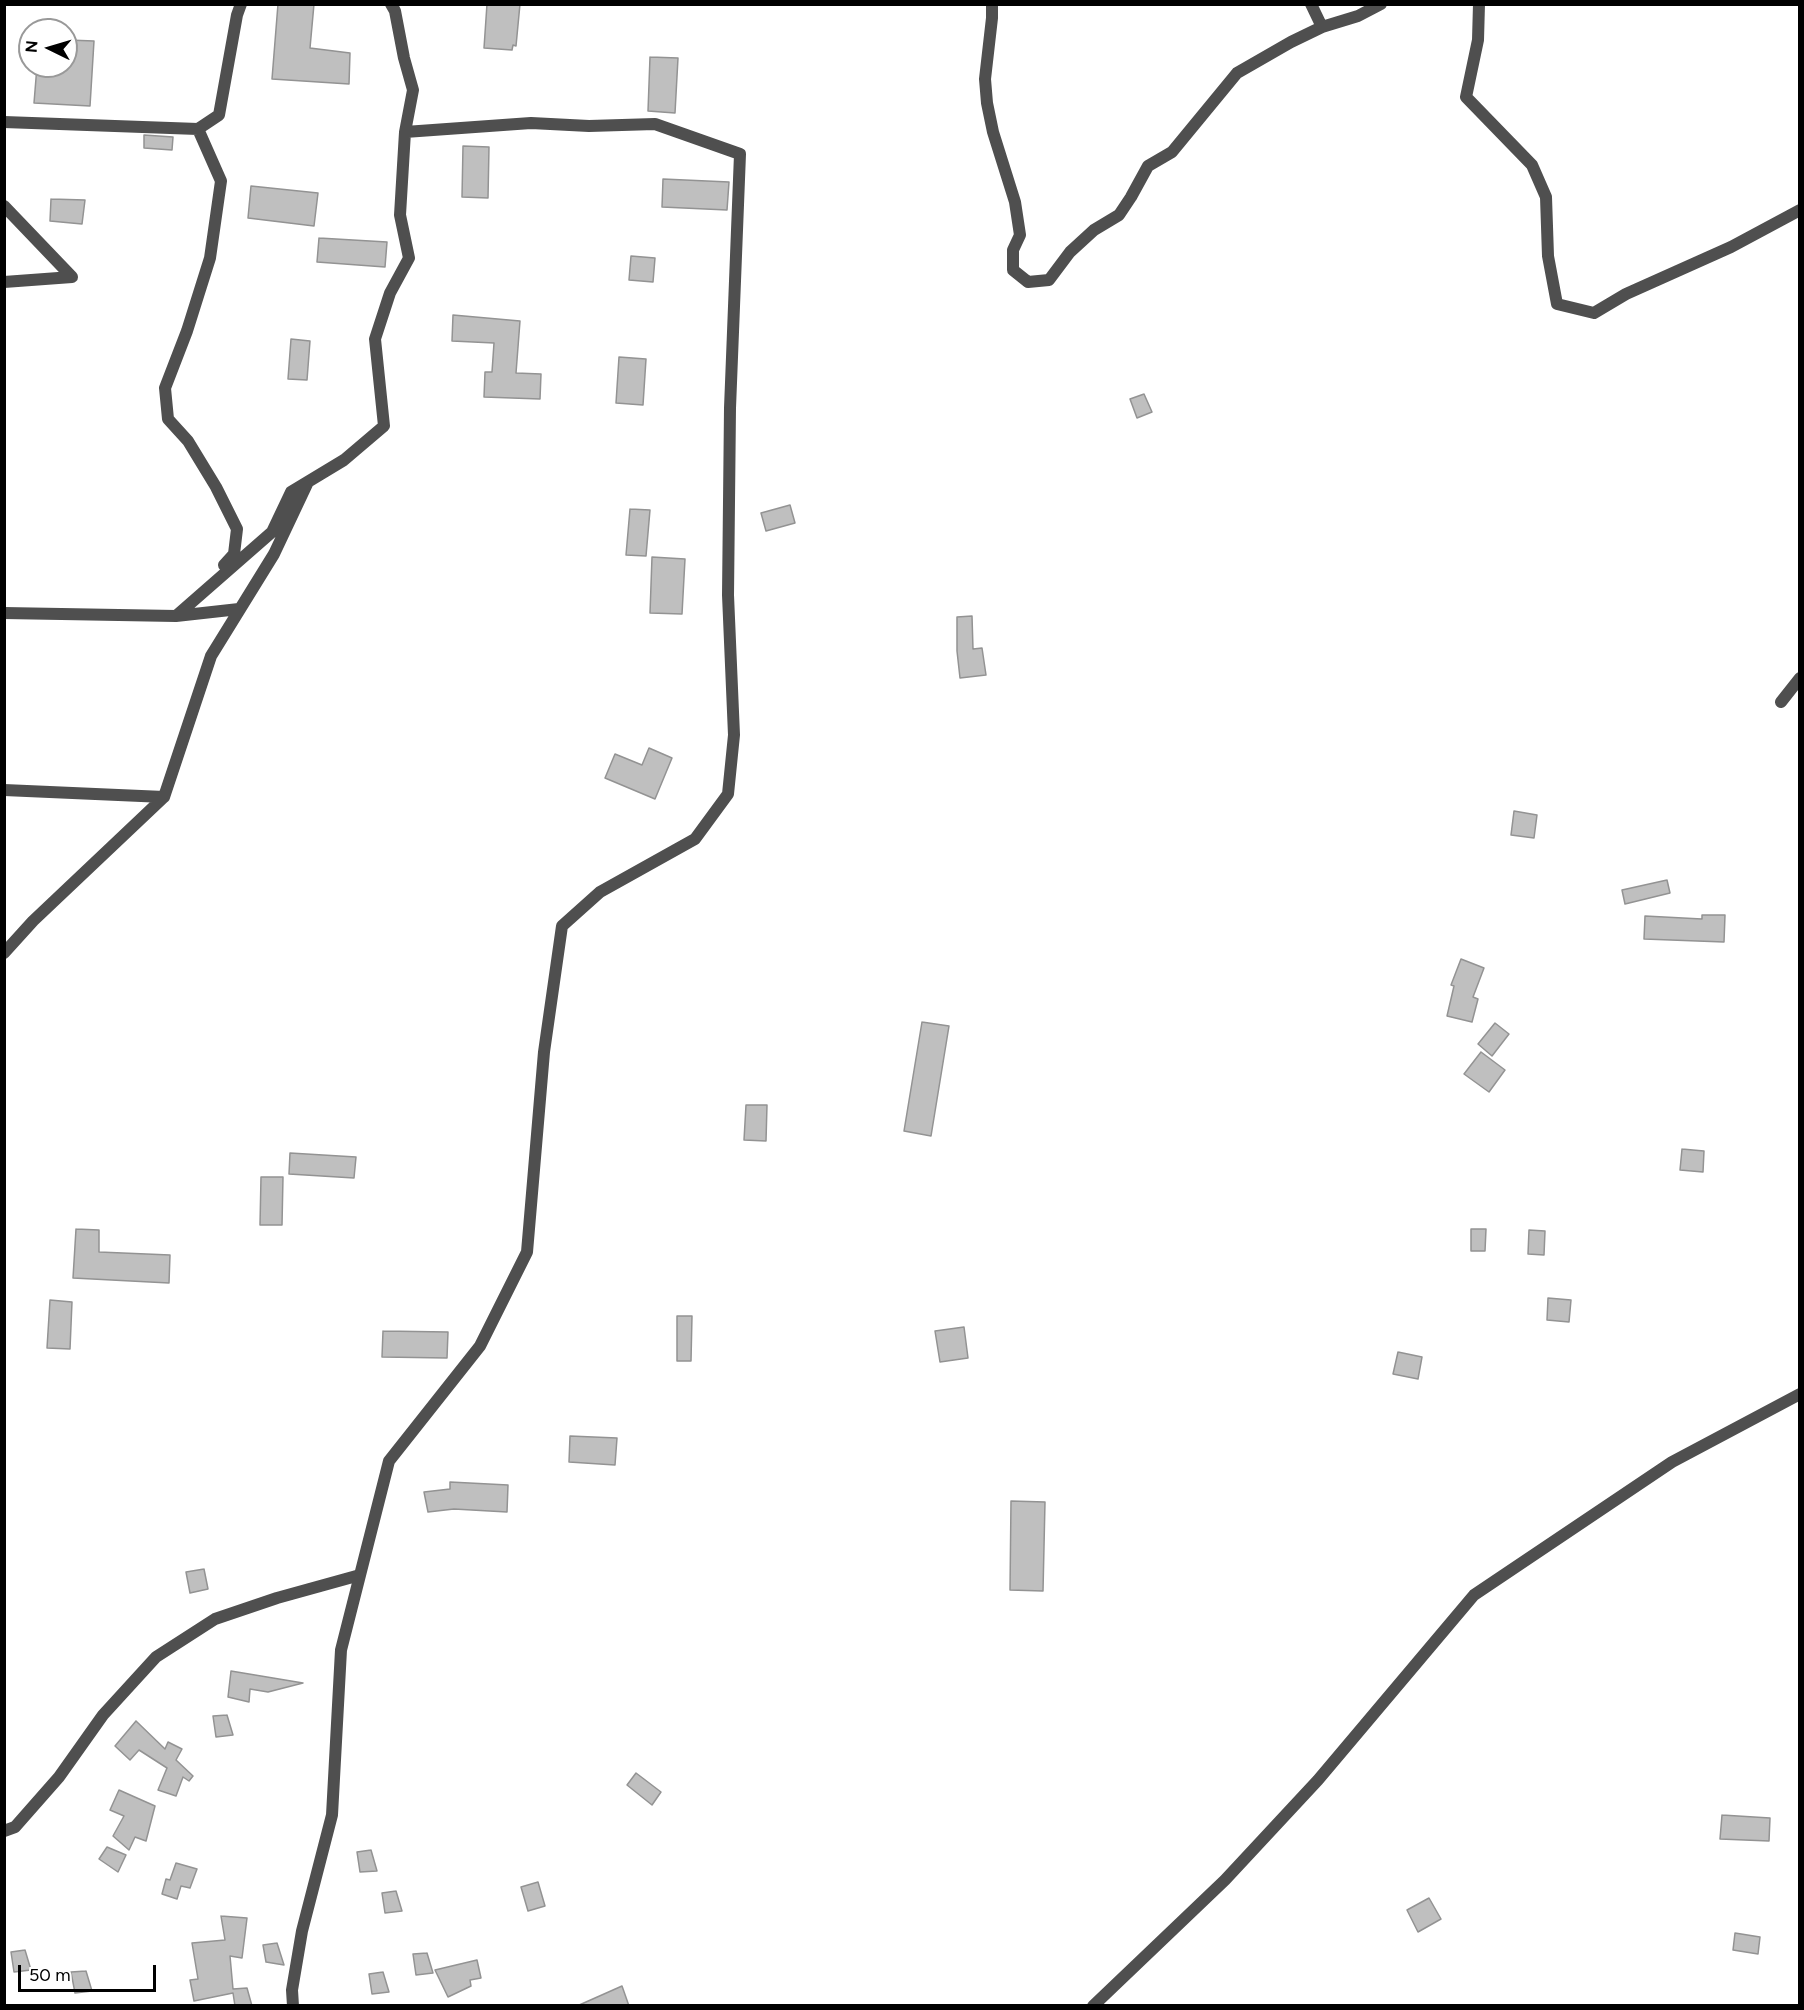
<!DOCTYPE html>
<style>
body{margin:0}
#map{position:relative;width:1804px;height:2010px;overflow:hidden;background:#fff;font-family:Figtree,sans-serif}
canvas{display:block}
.frame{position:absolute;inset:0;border:6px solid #000;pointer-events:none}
.north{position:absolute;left:18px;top:18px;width:60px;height:60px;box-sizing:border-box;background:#fff;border:2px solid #999;border-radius:50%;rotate:275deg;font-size:16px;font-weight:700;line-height:24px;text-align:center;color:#000}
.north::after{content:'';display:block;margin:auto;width:21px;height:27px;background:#000;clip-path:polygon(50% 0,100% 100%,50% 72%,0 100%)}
.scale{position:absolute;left:18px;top:1965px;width:138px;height:27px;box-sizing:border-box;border:3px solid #000;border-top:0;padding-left:8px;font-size:18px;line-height:21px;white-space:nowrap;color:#000;-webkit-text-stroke:4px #fff;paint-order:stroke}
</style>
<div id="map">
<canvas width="1804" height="2010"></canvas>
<div class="frame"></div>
<div class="north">N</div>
<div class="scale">50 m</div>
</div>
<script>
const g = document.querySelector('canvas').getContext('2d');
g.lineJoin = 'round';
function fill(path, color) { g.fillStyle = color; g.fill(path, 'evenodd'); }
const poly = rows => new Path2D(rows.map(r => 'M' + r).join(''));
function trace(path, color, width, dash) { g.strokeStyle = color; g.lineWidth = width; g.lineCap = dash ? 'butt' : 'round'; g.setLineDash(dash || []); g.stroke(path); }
const building = poly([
 [278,4,314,4,310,48,350,53,349,84,272,79,278,4],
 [487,4,520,4,516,46,513,45,512,50,484,48,487,4],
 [68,40,94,41,90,106,34,103,37,66,67,66,68,40],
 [650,57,678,58,675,113,648,111,650,57],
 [144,135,173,137,172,150,144,148,144,135],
 [463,146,489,147,488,198,462,197,463,146],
 [663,179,729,182,727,210,662,207,663,179],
 [251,186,318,193,314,226,248,218,251,186],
 [51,199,85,200,82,224,50,221,51,199],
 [319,238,387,242,385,267,317,262,319,238],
 [631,256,655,258,653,282,629,280,631,256],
 [453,315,520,321,516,373,541,374,540,399,484,397,485,372,492,372,494,343,452,341,453,315],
 [291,339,310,341,307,380,288,379,291,339],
 [619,357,646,359,643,405,616,403,619,357],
 [1144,394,1152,412,1137,418,1130,399,1144,394],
 [790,505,795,523,766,531,761,513,790,505],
 [630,509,650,510,646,556,626,555,630,509],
 [652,557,685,559,682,614,650,613,652,557],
 [972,616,973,649,982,648,986,675,960,678,957,651,957,617,972,616],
 [649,748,672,758,655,799,605,778,615,754,642,765,649,748],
 [1514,811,1537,815,1534,838,1511,835,1514,811],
 [1667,880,1670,893,1625,904,1622,890,1667,880],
 [1702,915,1725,915,1724,942,1644,939,1645,916,1702,919,1702,915],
 [1461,959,1484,968,1473,997,1478,999,1472,1022,1447,1016,1454,986,1451,985,1461,959],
 [922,1022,949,1026,931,1136,904,1131,922,1022],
 [1495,1023,1509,1034,1492,1056,1478,1044,1495,1023],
 [1481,1052,1505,1070,1489,1092,1464,1074,1481,1052],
 [746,1105,767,1105,766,1141,744,1140,746,1105],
 [1682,1149,1704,1151,1703,1172,1680,1170,1682,1149],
 [290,1153,356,1157,354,1178,289,1174,290,1153],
 [261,1177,283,1177,282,1225,260,1225,261,1177],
 [76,1229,99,1230,99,1252,170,1255,169,1283,73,1278,76,1229],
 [1471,1229,1486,1229,1485,1251,1471,1251,1471,1229],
 [1529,1230,1545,1231,1544,1255,1528,1254,1529,1230],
 [1548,1298,1571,1300,1569,1322,1547,1320,1548,1298],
 [50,1300,72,1302,70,1349,47,1348,50,1300],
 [677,1316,692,1316,691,1361,677,1361,677,1316],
 [964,1327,968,1358,940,1362,935,1331,964,1327],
 [383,1331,448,1332,447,1358,382,1357,383,1331],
 [1398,1352,1422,1357,1418,1379,1393,1374,1398,1352],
 [570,1436,617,1438,615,1465,569,1462,570,1436],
 [450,1482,508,1485,507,1512,454,1509,428,1512,424,1492,450,1489,450,1482],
 [1011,1501,1045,1502,1043,1591,1010,1590,1011,1501],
 [204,1569,208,1589,190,1593,186,1572,204,1569],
 [231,1671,303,1683,268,1692,250,1689,249,1702,228,1697,231,1671],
 [227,1715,233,1735,216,1737,213,1716,227,1715],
 [136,1721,165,1749,168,1742,182,1749,176,1760,193,1776,189,1781,183,1777,176,1796,158,1790,167,1768,139,1750,130,1760,115,1746,136,1721],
 [636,1773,661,1792,652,1805,627,1785,636,1773],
 [119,1790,155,1806,146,1841,135,1837,129,1850,113,1836,124,1816,110,1810,119,1790],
 [1722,1815,1770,1818,1769,1841,1720,1839,1722,1815],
 [107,1847,126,1855,118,1872,99,1859,107,1847],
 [371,1850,377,1871,360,1872,357,1852,371,1850],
 [176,1863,197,1869,190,1888,181,1886,177,1899,162,1894,166,1879,170,1880,176,1863],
 [538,1882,545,1906,528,1911,521,1887,538,1882],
 [396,1891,402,1911,385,1913,382,1893,396,1891],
 [1429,1898,1441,1919,1418,1932,1407,1910,1429,1898],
 [221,1916,247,1918,242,1958,230,1956,233,1989,247,1988,252,2006,235,2006,233,1993,194,2001,190,1980,198,1979,192,1943,225,1940,221,1916],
 [1735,1933,1760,1937,1758,1954,1733,1950,1735,1933],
 [277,1943,284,1965,266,1962,263,1945,277,1943],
 [25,1950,31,1970,14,1972,11,1952,25,1950],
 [427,1953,433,1973,416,1975,413,1954,427,1953],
 [477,1960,481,1978,470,1980,471,1986,448,1997,435,1970,477,1960],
 [86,1971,92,1991,75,1993,71,1972,86,1971],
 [383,1972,389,1992,372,1994,369,1974,383,1972],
 [622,1986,629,2006,577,2006,622,1986]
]);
fill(building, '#bfbfbf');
trace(building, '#939393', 1.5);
trace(poly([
 [992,4,992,18,985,79,987,103,993,132,1015,202,1020,235,1013,250,1013,270,1028,282,1049,280,1070,252,1094,230,1119,215,1131,197,1148,166,1172,152,1237,73,1291,42,1322,27,1358,16,1381,4],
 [1311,4,1322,27],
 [1479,4,1478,40,1466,97,1532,165,1546,197,1548,256,1557,304,1594,313,1626,294,1731,247,1800,210],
 [4,122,198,129],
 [4,206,72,277,4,282],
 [224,565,234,554,237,529,216,487,188,441,168,419,165,388,187,331,210,258,221,181,198,129,219,115,237,15,241,4],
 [4,613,176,616,239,609],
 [176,616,272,532,291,492,344,460,384,426,375,339,390,293,409,258,400,215,405,132,413,90,404,58,395,11,391,4],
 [1781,702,1800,678],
 [4,790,164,797],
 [4,953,33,921,164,797,211,656,274,554,308,482],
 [4,1831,15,1827,59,1777,103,1715,156,1657,215,1619,277,1598,360,1575],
 [293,2006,292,1990,302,1931,332,1815,341,1650,389,1461,480,1346,527,1252,544,1052,562,926,600,892,695,839,728,794,734,735,728,595,730,408,740,154,655,124,589,126,531,123,405,132],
 [1093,2006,1225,1880,1318,1780,1474,1595,1672,1462,1800,1394]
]), '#4f4f4f', 12);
</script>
